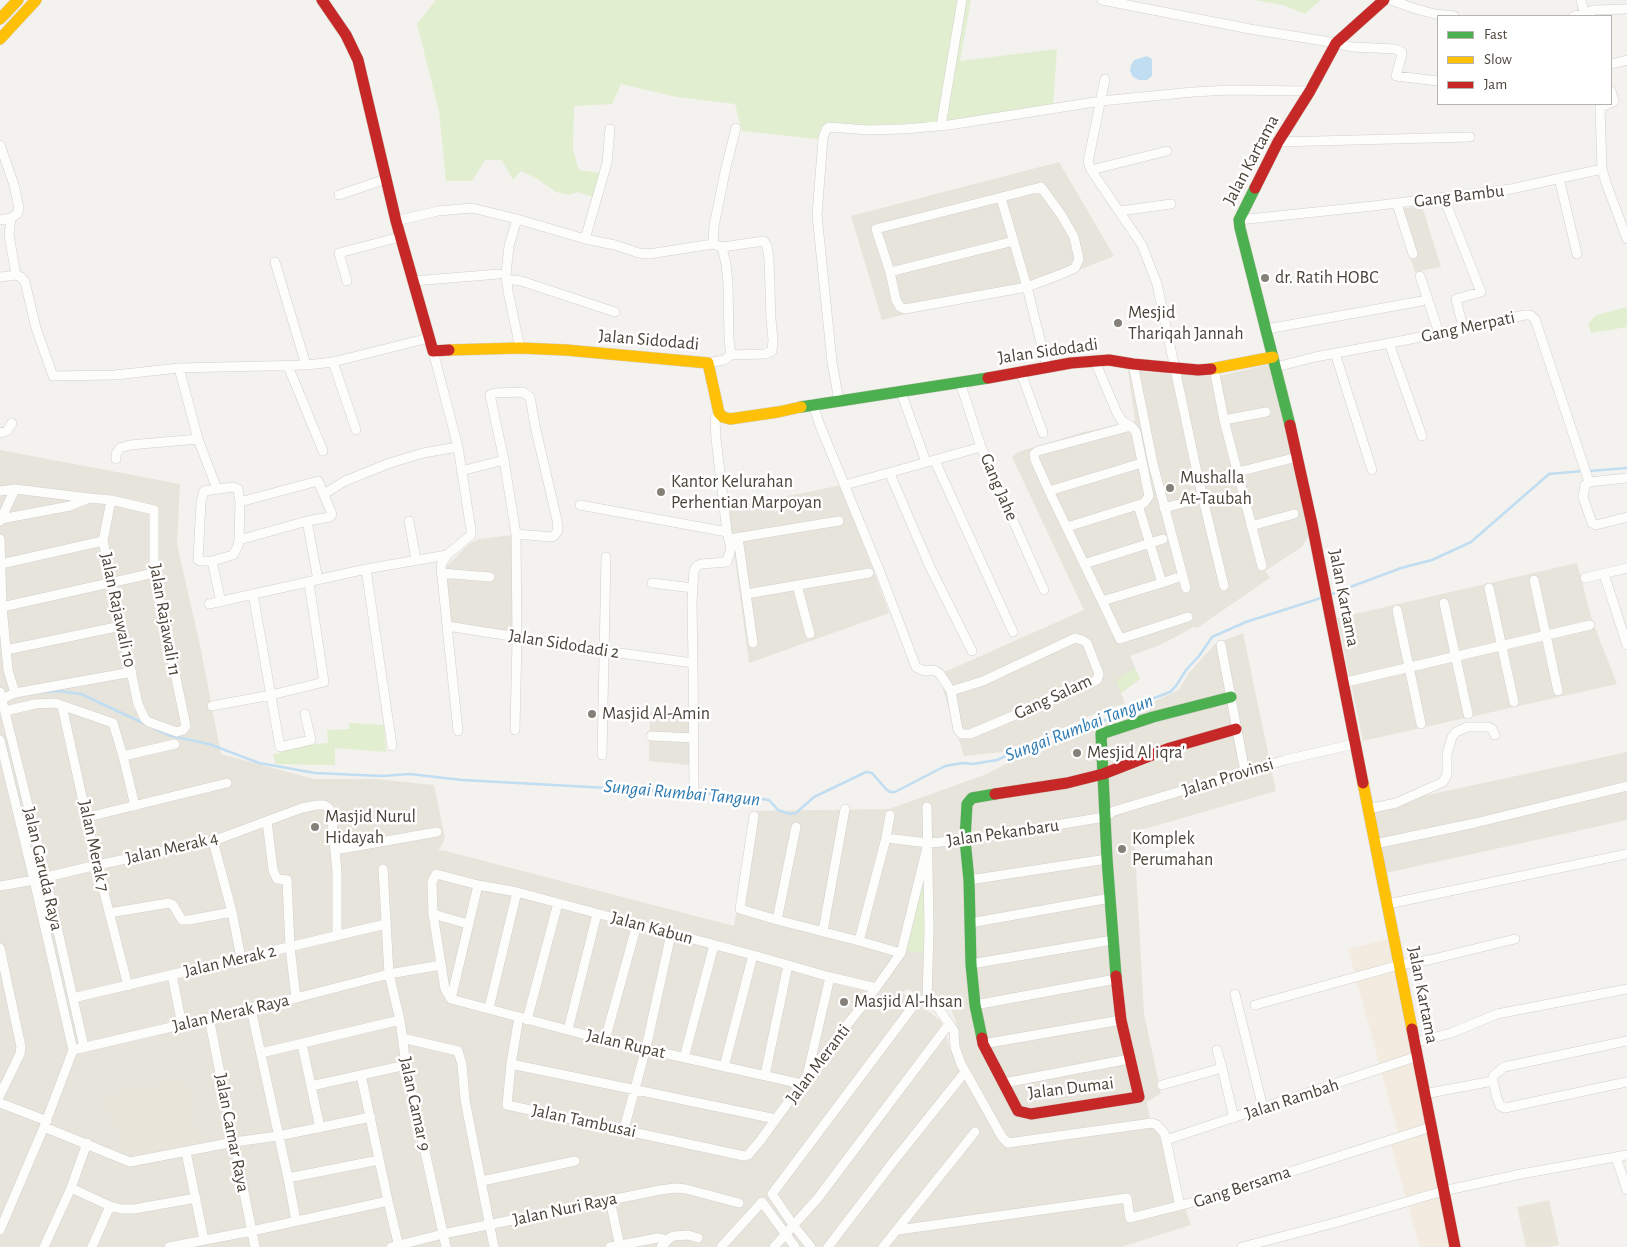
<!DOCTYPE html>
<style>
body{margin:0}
#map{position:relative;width:1627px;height:1247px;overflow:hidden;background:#f4f2ee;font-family:"Alegreya Sans",sans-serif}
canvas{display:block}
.legend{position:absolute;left:1437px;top:15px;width:175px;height:90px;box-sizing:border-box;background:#fff;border:1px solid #b7b4b0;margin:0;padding:6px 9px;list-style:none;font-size:15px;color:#4b4439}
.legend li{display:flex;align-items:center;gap:10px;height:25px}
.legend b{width:25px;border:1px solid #b7b4b0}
</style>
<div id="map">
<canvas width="1627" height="1247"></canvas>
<ul class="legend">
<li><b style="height:6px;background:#4caf50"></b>Fast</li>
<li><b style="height:6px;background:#ffc107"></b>Slow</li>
<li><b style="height:6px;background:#c62828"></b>Jam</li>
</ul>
</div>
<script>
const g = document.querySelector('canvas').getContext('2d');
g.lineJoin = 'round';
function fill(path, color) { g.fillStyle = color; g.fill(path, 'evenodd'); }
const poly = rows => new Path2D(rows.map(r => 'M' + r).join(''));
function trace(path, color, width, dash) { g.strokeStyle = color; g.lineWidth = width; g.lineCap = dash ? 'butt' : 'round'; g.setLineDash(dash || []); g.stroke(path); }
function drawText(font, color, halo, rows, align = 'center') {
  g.font = font + ' "Alegreya Sans",sans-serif'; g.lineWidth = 5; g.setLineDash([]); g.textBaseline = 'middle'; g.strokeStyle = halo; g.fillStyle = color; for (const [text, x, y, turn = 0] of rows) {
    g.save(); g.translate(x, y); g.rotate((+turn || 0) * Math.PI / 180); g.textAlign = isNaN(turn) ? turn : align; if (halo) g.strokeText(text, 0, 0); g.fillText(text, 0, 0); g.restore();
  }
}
fill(poly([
 [1059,162,1114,256,1030,290,943,305,882,320,851,216],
 [1422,206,1441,267,1415,272,1394,210],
 [1271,364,1310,534,1302,547,1265,571,1270,578,1197,628,1194,627,1160,645,1130,656,1140,679,1121,693,1125,704,1105,709,1012,751,964,756,940,680,933,674,947,671,1084,610,1012,457,1018,452,1084,432,1135,421,1128,370,1161,373,1219,376],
 [0,450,180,484,177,544,200,645,221,754,314,779,377,779,434,785,445,838,438,852,442,850,734,926,751,811,889,809,987,774,1045,743,1092,730,1179,690,1188,674,1215,644,1243,633,1276,791,1134,832,1144,1014,1161,1093,1147,1102,1150,1119,1010,1141,960,1054,956,1022,946,997,936,999,918,995,908,989,902,992,912,1001,919,1004,941,1021,955,1061,1001,1141,1015,1145,1113,1133,1147,1127,1153,1128,1158,1132,1162,1139,1191,1225,1121,1247,0,1247],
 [842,485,889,613,749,663,728,506,793,495],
 [513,535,516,633,454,623,450,621,446,567,469,544,479,539],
 [1577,563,1592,620,1617,684,1363,741,1337,618],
 [650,712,690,713,689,765,649,761],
 [1627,752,1627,820,1386,873,1372,807]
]), '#e7e4dc');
fill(poly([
 [1389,939,1450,1247,1420,1247,1391,1145,1398,1133,1348,949]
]), '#f3ebdf');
fill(poly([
 [184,1081,197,1143,154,1152,135,1157,124,1151,114,1109,107,1110,105,1097],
 [1549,1200,1559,1245,1549,1247,1526,1247,1517,1207]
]), '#eae5da');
fill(poly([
 [436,0,971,0,960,61,1057,49,1053,107,950,122,866,125,836,124,825,125,820,130,818,139,742,131,735,104,677,97,621,84,612,104,574,106,573,150,579,170,601,173,593,197,578,192,569,195,556,192,536,178,521,171,513,180,502,160,485,160,472,181,446,181,439,111,417,24],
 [1254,0,1321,0,1305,14,1283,5],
 [1627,307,1627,327,1591,333,1588,324,1596,315],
 [1135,668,1140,679,1121,693,1116,680],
 [349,723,384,725,386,752,335,748,335,765,276,764,273,755,300,746,328,743,327,730,349,729],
 [927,859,926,954,906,950]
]), '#e1eecf');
fill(poly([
 [1147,56,1152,59,1152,76,1147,80,1139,80,1133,77,1130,71,1131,65,1134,60]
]), '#c0ddf1');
trace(poly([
 [1589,471,1627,468],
 [1329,595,1401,568,1432,560,1471,542,1549,474,1583,471],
 [43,692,58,691,81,694,143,723],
 [155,729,171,736,209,744,259,763,315,773,382,776,410,774,462,780,718,794,769,800,778,810,790,814,796,813,814,797,866,772,872,773,886,789,890,792,895,792,945,766,963,763,973,764,997,760,1046,738,1101,722,1115,716,1123,710,1170,692,1176,686,1186,670,1199,656,1212,637,1246,622,1321,598]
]), '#c0ddf1', 2.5);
const street = poly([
 [1102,0,1250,29,1336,43,1352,47,1395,49,1402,52,1402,54,1396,76,1438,81],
 [1391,0,1416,9,1435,14,1454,16],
 [1581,0,1585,16],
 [1574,16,1584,14,1594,10,1627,9],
 [1611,64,1627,60],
 [1105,79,1088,162,1091,170,1142,245,1157,284,1199,482,1224,586],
 [1611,91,1614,101,1611,103],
 [941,126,962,0],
 [1278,142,1470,137],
 [0,145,14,185,19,208,17,214,11,218,0,220],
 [1602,169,1600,108,1608,104],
 [1091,170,1167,151],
 [1559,178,1577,254],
 [1041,187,1062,216,1074,237,1079,259,1075,268,1064,273,1027,287,905,309,900,307,896,300,890,272,876,229,1041,187],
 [339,195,386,179],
 [1001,198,1027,287,1047,367],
 [1444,198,1481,292,1456,299,1463,327],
 [1397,204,1413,254],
 [1120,211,1171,204],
 [11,218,9,235,16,275],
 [517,219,509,246,506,274,508,291,520,348],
 [1239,220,1373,206,1511,189,1602,169,1606,183,1627,239],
 [396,221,438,211,472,208,517,219,585,239,615,245,639,253,649,254,713,244],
 [585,239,607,163,610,129],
 [722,247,764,241,767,246,769,259,771,319,773,340,772,351,765,354,731,355],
 [275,262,306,365],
 [890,272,1014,241],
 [1420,276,1439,333],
 [0,277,16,275,21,277,25,282,36,328,53,376,115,375,179,368,306,365,333,362,429,338],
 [506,279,521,281,615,312],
 [347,281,339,253,400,237],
 [413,281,499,274],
 [1267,329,1422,301],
 [1389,343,1422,436],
 [433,351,458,447,471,530,471,535,447,555,441,565,447,626,605,651,693,663,692,602,694,570,697,566,701,564,727,562,731,548,727,532,716,439,715,419,719,413],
 [1335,353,1372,470],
 [1095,361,1117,413,1122,421,1131,426,1136,432,1149,496,1144,503,1138,505,1162,583,1102,601,1049,491,1035,460,1034,454,1038,451,1131,426],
 [333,362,356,430],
 [708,363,724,360,731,355,729,340,728,283,726,264,722,247,713,244,714,226,726,167,736,128],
 [1133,364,1153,464,1186,588],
 [288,366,323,451],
 [1276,367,1315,357,1406,340,1525,315,1530,315,1535,319,1589,482,1627,478],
 [179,368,198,439,217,489],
 [1214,369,1224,420,1262,566],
 [1021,373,1043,433],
 [960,382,981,447,994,478,1044,590],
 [901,392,926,462],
 [839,401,832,362,817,215,823,138,826,130,829,127,868,130,904,129,949,125,1101,101,1193,92,1231,90,1310,91],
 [813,404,819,423,880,572,916,667,924,671,934,670,940,674,951,691,958,730,962,734,970,734,1091,683,1097,680,1099,674,1087,643,1082,640,1075,638,983,681,951,691],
 [1224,420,1266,412],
 [0,433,7,431,12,423],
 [116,459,116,454,120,448,130,445,198,439],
 [935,461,1013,632],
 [461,471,504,460],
 [890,474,930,567,972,651],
 [1199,482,1297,457],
 [1589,482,1585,485,1583,497,1592,523,1596,525,1627,517],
 [845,485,981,447],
 [0,491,15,489,89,498,111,500,154,510,154,573,186,726,183,730,177,732,149,722,145,719,138,704,103,541,111,500],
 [1049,491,1142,463],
 [324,494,345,481,390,463,423,453,458,447],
 [240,502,318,481,332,514,330,517,307,521],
 [580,505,727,532],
 [1164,508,1202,498],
 [1,519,70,506,89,498],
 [0,521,15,489],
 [409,521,416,560],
 [1251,526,1294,514],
 [1067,527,1138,505],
 [738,538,753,643],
 [0,539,2,607,8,670,15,693],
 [729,539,839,521],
 [212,561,233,555,238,546,239,540],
 [1,564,103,541],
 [1084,564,1163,539],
 [366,569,392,746],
 [441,573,490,577],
 [1604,574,1627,645],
 [1585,578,1627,568],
 [1534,580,1558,691],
 [652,583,693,588],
 [1162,583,1176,578],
 [797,585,810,634],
 [1489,588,1514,702],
 [253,594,280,747,311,740,305,714],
 [746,594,869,573],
 [1102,601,1120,639,1188,617],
 [221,602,212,561,200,561,198,560,201,502,204,491,233,487,238,489,240,502,239,540,307,521,318,580],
 [1444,603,1468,714],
 [209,604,366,569,447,555],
 [2,607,154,573],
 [1397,610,1421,724],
 [447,626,458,731],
 [1221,645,1245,772],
 [6,650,121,626],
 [693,663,694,788],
 [1342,683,1590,625],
 [0,692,46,878,84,1047],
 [0,700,15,693,132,672],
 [62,706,97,865,128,986],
 [212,706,271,695,324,682,309,583],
 [5,711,35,704,55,703,113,723,123,756,135,806],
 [515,730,517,637,516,534,504,460,490,395,495,393,523,392,530,397,535,426,557,520,558,530,555,535,552,537,516,534],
 [651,736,694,738],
 [0,740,34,880,73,1050],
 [602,755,606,557],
 [123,756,175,744],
 [927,807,929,930,927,1000],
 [1368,809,1396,803,1443,782,1447,775,1447,754,1452,737,1456,732,1467,727,1488,727,1492,729,1495,735],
 [890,815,886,838,859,941,901,953],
 [754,816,740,909,777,920,859,941],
 [88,817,227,783],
 [267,821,273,870,277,879,287,880,290,947,296,998],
 [886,838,928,843,965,840,1105,817,1114,811,1285,760,1354,744],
 [213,841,232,912,241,958],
 [1375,844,1475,823,1627,786],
 [335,850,437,832],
 [383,869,389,974,400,1020,406,1065,446,1247],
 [969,880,1107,859],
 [0,886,34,880,97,865,213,841,302,808,317,805,324,805,329,808,332,819,337,872,337,934],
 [1388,904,1627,854],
 [109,913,169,903,173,905,182,920,189,920,232,912],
 [433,914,468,924],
 [777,920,796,827],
 [970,923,1110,898],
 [823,931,845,809],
 [0,948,21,1047,20,1054,0,1095],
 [971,964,1113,940],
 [172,975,182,1025],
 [1235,994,1263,1108],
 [73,998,386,924],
 [451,999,445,989,433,914,432,882,436,874,478,885,517,892,558,903,753,955,830,977,876,988],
 [451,999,605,1040,802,1084],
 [451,999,478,885],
 [975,1005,1116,979],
 [1255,1005,1399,965,1429,960,1515,939],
 [489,1008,517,892],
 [251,1009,288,1178,296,1221],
 [519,1017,511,1064,507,1105,744,1156,748,1155,760,1141,807,1076,876,988,901,953,928,843],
 [209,1018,255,1247],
 [527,1020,558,903],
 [568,1030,597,914],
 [402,1038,458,1051,462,1064,465,1100,494,1247],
 [605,1040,637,924],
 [1627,1041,1504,1067,1493,1076,1493,1081,1497,1098,1500,1106,1505,1108,1627,1082],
 [1414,1043,1451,1033,1497,1014,1627,989],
 [302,1044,320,1128],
 [983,1044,1121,1020],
 [73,1050,296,998,389,974,441,965],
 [1217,1050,1222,1068],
 [261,1053,400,1020],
 [684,1058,714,945],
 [511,1064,776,1119],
 [724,1067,753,955],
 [808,1072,830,977],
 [361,1075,388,1201,399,1247],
 [765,1075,788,965],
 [1004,1083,1129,1059],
 [1162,1085,1222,1068,1234,1118],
 [311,1086,406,1065],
 [1424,1094,1493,1081],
 [0,1103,47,1121],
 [44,1127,130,1162,234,1142,278,1136,371,1117],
 [624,1129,646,1048,671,934],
 [1166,1140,1418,1056],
 [186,1152,204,1240],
 [1616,1157,1627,1190],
 [288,1178,379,1160],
 [482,1181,575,1161],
 [71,1188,110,1206,122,1209,134,1209,196,1198],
 [610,1200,620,1247],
 [0,1230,44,1127,73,1050],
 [898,1230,1127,1198,1130,1218,1182,1205],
 [44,1247,71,1188,87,1143],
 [92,1247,110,1206],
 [169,1247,252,1231,388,1201],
 [391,1247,443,1234,660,1190,675,1188,686,1189,739,1203],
 [610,1247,658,1238,667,1240],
 [661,1247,671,1237,674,1236,688,1235,698,1238],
 [721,1247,762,1202,795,1247],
 [774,1247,818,1198,949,1024],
 [811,1247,794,1226,772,1194,914,1005,919,1000,929,1001,939,1009,954,1031,955,1047,961,1064,1002,1137,1008,1143,1152,1123,1157,1125,1164,1133,1166,1140,1179,1202,1182,1205,1205,1199,1431,1127],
 [828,1247,893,1162,965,1072],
 [883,1247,975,1132],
 [1242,1247,1338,1222,1443,1191,1521,1174,1627,1155]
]);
const fast = poly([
 [1255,188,1239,220,1240,228,1290,425],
 [801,407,988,378],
 [1116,976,1107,859,1101,734,1153,717,1231,697],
 [982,1038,975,1005,971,964,969,880,965,840,967,804,972,798,995,794]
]);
const slow = poly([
 [0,19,18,0],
 [0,39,36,0],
 [449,350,520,348,566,350,708,363,719,413,723,417,730,419,778,412,801,407],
 [1211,369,1273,357],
 [1363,783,1412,1029]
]);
const jam = poly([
 [322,0,346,35,358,60,396,221,433,351,449,350],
 [1255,188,1278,142,1310,91,1336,43,1384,0],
 [988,378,1071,363,1109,360,1133,364,1198,370,1211,369],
 [1290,425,1312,524,1363,783],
 [995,794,1067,783,1103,774,1170,748,1236,729],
 [1412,1029,1455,1247],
 [982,1038,983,1044,1018,1111,1031,1114,1139,1097,1121,1020,1116,976]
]);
trace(street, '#d2d0cb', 10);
trace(fast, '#d3cfc5', 12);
trace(slow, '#d3cfc5', 12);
trace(jam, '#d3cfc5', 12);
trace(street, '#fdfdfc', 9);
trace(fast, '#4caf50', 11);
trace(slow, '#ffc107', 11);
trace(jam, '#c62828', 11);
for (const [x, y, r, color] of [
 [1265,278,5,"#868178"],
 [1118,323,5,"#868178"],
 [1170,488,5,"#868178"],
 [661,492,5,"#868178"],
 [592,714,5,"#868178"],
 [1077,753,5,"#868178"],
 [315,827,5,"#868178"],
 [1122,849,5,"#868178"],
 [844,1002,5,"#868178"]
]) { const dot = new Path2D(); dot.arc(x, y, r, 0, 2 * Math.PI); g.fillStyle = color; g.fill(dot); trace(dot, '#fff', 2); }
drawText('18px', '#4b4439', '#fff', [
 ["Jalan Kartama",1251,160,-62],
 ["Gang Bambu",1459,196,-7],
 ["Gang Merpati",1468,327,-12],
 ["Jalan Sidodadi",649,340,5],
 ["Jalan Sidodadi",1048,351,-8],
 ["Gang Jahe",999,487,67],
 ["Jalan Kartama",1344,598,79],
 ["Jalan Rajawali 10",118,610,78],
 ["Jalan Rajawali 11",165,620,80],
 ["Jalan Sidodadi 2",564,644,9],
 ["Gang Salam",1053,697,-25],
 ["Jalan Provinsi",1228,777,-17],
 ["Jalan Pekanbaru",1003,833,-8],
 ["Jalan Merak 7",94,846,78],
 ["Jalan Merak 4",172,848,-13],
 ["Jalan Garuda Raya",43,869,77],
 ["Jalan Kabun",652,928,15],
 ["Jalan Merak 2",230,961,-13],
 ["Jalan Kartama",1423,995,79],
 ["Jalan Merak Raya",231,1013,-13],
 ["Jalan Rupat",626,1044,13],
 ["Jalan Meranti",818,1064,-53],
 ["Jalan Dumai",1071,1088,-7],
 ["Jalan Rambah",1292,1099,-18],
 ["Jalan Camar 9",415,1104,78],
 ["Jalan Tambusai",584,1121,12],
 ["Jalan Camar Raya",232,1133,79],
 ["Gang Bersama",1242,1187,-18],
 ["Jalan Nuri Raya",565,1209,-12]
]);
drawText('18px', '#4b4439', '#fff', [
 ["dr. Ratih HOBC",1275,278],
 ["Mesjid",1128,313],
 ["Thariqah Jannah",1128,334],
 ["Mushalla",1180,478],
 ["At-Taubah",1180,499],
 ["Kantor Kelurahan",671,482],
 ["Perhentian Marpoyan",671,503],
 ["Masjid Al-Amin",602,714],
 ["Mesjid Al iqra'",1087,753],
 ["Masjid Nurul",325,817],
 ["Hidayah",325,838],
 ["Komplek",1132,839],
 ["Perumahan",1132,860],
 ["Masjid Al-Ihsan",854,1002]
], 'left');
drawText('italic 19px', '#2e7ab2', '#fff', [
 ["Sungai Rumbai Tangun",1079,728,-21],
 ["Sungai Rumbai Tangun",682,793,5]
]);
</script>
